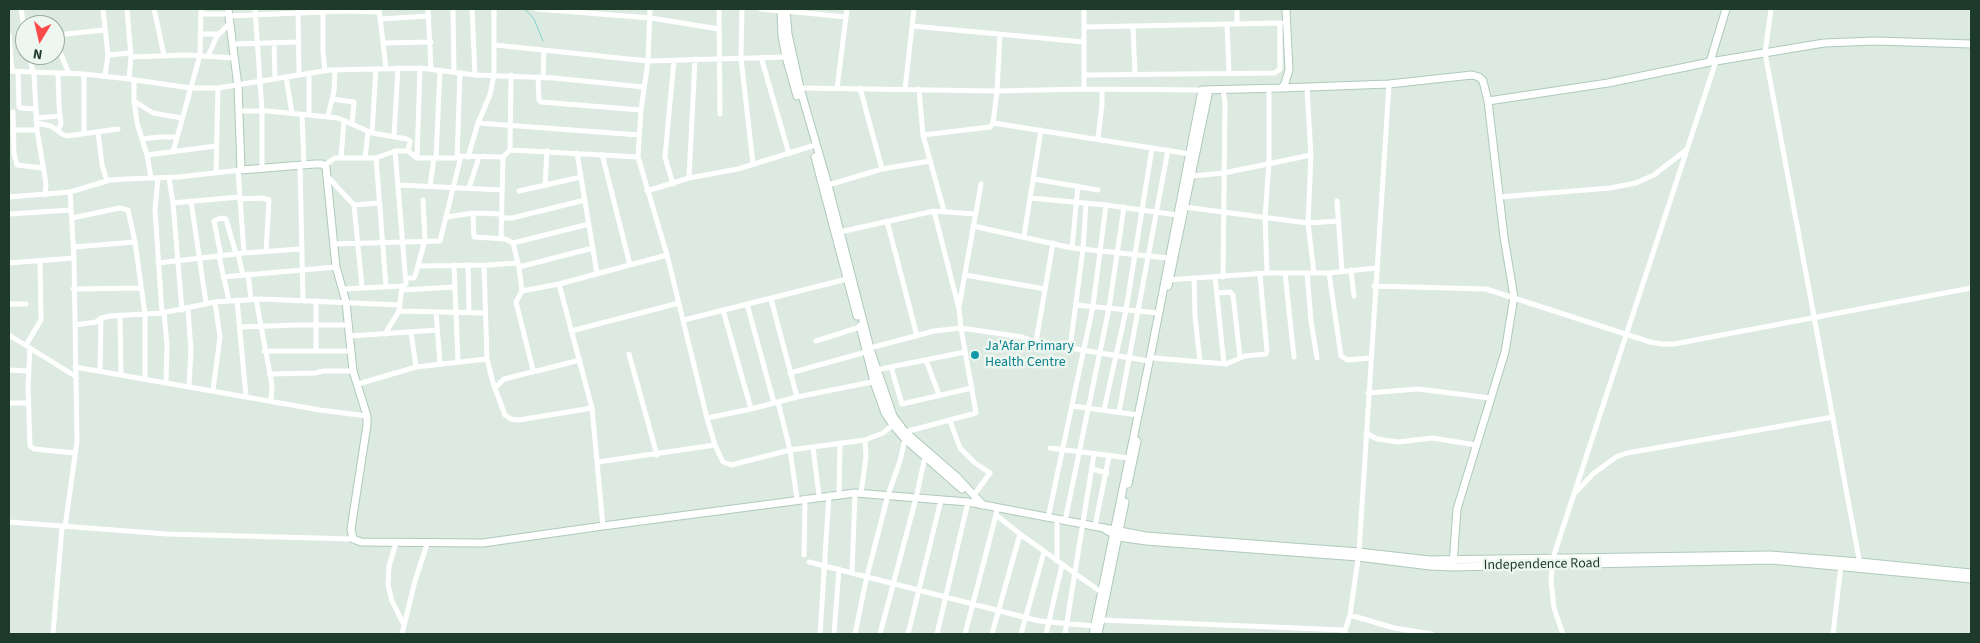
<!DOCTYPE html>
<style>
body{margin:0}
#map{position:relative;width:1980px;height:643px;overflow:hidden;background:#dceae1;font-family:"Source Sans 3",sans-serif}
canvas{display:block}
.frame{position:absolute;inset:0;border:10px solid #1e3a2b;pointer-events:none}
.north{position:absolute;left:15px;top:15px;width:50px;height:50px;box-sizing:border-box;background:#edf6ef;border:1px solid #9aaba1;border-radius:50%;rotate:189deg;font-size:14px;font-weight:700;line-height:20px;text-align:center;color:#1e3a2b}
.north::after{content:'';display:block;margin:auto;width:18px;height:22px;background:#fb4b49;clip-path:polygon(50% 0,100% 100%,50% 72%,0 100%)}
</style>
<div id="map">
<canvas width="1980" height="643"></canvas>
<div class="frame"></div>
<div class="north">N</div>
</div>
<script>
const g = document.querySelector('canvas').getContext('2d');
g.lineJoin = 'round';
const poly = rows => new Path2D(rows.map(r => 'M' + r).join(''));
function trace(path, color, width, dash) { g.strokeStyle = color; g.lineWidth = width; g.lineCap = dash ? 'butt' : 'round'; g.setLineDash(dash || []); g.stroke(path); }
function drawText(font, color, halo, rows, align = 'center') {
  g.font = font + ' "Source Sans 3",sans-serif'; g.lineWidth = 5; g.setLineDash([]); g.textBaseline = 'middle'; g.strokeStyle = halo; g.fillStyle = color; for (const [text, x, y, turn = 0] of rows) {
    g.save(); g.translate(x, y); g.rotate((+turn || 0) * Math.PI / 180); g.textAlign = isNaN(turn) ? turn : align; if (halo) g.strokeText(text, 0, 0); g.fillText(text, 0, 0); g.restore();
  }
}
trace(poly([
 [525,9,534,19,543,41]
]), '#80d4cc', 1);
const secondary = poly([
 [228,9,238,86,241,170,315,164,322,164,326,167,336,267,346,302,353,371,367,416,367,425,351,529,353,539,361,542,483,543,603,526,855,493,968,502,1146,536,1359,552,1429,560,1770,555,1860,562,1971,573],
 [781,9,782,36,786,57,797,96],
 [786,9,788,34,800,88,828,185,871,352,893,416,905,432,957,477,983,505],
 [1710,62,1726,9],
 [1282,88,1389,84,1472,75,1479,77,1483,81,1488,101,1504,237,1514,297,1505,352,1457,509,1453,564],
 [1488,101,1608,83,1710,62,1824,43,1875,41,1971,44],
 [815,157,857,316],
 [1168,286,1209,90],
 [860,326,874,382,885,413,893,425,905,439,962,489],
 [1128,484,1137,441],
 [1106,530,1119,537,1146,541,1358,557,1430,566,1452,567,1771,560,1971,579],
 [1093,634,1153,343,1202,90,1282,88,1285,83,1289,70,1286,9],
 [1098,634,1125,502]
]);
trace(secondary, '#afcaba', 9);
trace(poly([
 [21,9,25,34],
 [103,9,108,55,105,76],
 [127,9,131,57,129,79],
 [154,9,164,55],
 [255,9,262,110,262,169],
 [298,9,299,74],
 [323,9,323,51,325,71],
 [379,9,386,68],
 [428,9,431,69],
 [453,9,454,72],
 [472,9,475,75],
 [536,9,651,18,719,29],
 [719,9,720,114],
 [742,9,741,58,753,164],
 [761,9,781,11],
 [1084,9,1084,89],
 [1771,9,1765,53,1860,564],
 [786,11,846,17],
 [201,14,229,14],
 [229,16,346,11,379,12],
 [380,19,429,16],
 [1227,24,1229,73],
 [1237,24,1237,9],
 [912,26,1084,42],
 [1133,26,1135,75],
 [1084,27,1281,23],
 [200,34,219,34],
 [9,35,12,71],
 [55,37,66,34,105,30],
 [55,39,69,74],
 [274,42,275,79],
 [383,43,431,42],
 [233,44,299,42],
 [495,45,648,61,786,57],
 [30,55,33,73],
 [108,55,131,53],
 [208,56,217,36,230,23],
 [131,57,188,55,234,58],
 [761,57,789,154],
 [9,71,84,74,129,79,190,88,218,88,330,70,420,68,475,75,554,78,643,87],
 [18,72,19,107,21,108,36,109],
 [34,73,37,130,46,184,45,195],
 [1084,75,1275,73,1280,69,1280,23],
 [286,77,292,113],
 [538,77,539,100,541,102,641,110],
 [543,77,544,50],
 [134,80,134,100,137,123,147,155,151,178],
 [800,88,997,91,1084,89,1202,90],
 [860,88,882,169],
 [1307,88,1311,155,1308,223,1314,273],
 [837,89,847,9],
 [905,89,914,9],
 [919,89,923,135,944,211],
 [332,99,354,102,352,124],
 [134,101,153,113,182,118],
 [239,111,268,111,338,118,372,133,407,139,410,141,408,151],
 [13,112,14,153,17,165,42,168],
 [302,115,304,165],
 [309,115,309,73],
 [328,116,334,91,335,70],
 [36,118,60,116],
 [37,123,51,126,62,134,67,136,118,129],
 [478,123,639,135],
 [993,123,1190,154],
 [13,130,37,130],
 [58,130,61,124,59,105,58,74],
 [98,132,102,165,107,181],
 [84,133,84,74],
 [372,133,376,69],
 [923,135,990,127,993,123,997,91,1000,35],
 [394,136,398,68],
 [1098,138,1102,105,1102,90],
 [142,139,159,137,176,137],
 [510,150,511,75],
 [173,152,200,55,201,9],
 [577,153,597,274],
 [602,154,630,265],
 [147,155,216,146],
 [468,157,478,123,490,95,494,75,494,9],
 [341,158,344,121],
 [365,158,368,132],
 [376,158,386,286],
 [417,158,420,68],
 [436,158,440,70],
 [457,158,460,73],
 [325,165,335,158,376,158,395,151,408,151,417,158,457,158,461,156,503,157],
 [300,166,303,299],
 [238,170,244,253],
 [216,172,218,88],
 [327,176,354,205,362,287],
 [1192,176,1224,173,1311,155],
 [158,178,155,210,162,313],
 [169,178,173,203,182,310],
 [689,178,695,59],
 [1034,179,1098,190],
 [673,184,665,157,674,60],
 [399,185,501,190],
 [828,185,882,169,930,161],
 [430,186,434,158],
 [545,186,547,151],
 [469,188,479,157],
 [519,191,581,177],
 [647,191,689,178,738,169,812,146],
 [9,197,70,192,110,180,126,179,178,177,241,170],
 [1499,197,1610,188,1636,183,1654,175,1686,150],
 [1030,198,1106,205,1177,215],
 [239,199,262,198,269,200,266,251],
 [191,201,206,303],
 [1337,201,1342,271],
 [173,203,239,197],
 [354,205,379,203],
 [1184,207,1308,223,1339,221],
 [473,213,474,237,505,239,513,243,519,267,522,291,516,302,533,370,537,371,580,360],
 [9,214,71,210],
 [447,217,473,213,501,214],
 [72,218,120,208,128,210,135,242,145,314,145,378],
 [501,218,512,218,585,200],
 [887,221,917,336],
 [973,226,1072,248,1168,258],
 [840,232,934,211,975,214],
 [1024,236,1041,130],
 [501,239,503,157,510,150,638,157],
 [513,243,589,224],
 [334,244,440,241,461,156],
 [74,247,135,242],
 [1072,248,1078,186],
 [238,254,243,275],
 [219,256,229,301],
 [221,256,214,221,221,218,226,219,236,254],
 [9,263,74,258],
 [158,263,244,253,301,249],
 [454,265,458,362],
 [468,265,469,313],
 [484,265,487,359,493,383,505,415,511,419,519,420,592,408,603,526],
 [418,266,488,265,518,263],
 [519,267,593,248],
 [1351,270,1354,296],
 [1267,273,1265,217,1269,162,1269,88],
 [1285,273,1294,357],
 [1307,273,1311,321,1317,358],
 [1329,273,1341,356,1347,360,1370,358],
 [248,274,251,299],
 [965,275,1045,289],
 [223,277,336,267],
 [1215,277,1224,364],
 [1223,277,1225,103,1223,89],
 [405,278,414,278,415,276,425,240,423,200],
 [1194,278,1195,316,1200,362],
 [1167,280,1267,273,1329,273,1376,268],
 [559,284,592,408],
 [1374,286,1486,289,1650,342,1662,344,1674,344,1971,288],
 [73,289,140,288],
 [343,289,402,286],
 [403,290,455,287],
 [522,291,559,284,667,255],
 [1218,293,1230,292,1233,295,1240,357],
 [256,299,272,385,271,401],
 [771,299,797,397],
 [237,300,246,396],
 [316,301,316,350],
 [9,304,26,304],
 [747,304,774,403],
 [1076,305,1159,313],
 [959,307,981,184],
 [188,309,191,350,189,386],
 [723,310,751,409],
 [399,311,485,313],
 [436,312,440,364],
 [164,313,167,344,166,382],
 [120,315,121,374],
 [684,320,847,279],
 [75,325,96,322,101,318,110,316,162,313,215,302,262,299,400,305],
 [240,327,296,325,349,325],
 [571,331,679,303],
 [411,332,416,367],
 [385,334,399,311,402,286,406,284,395,151],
 [9,335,75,376],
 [350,336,437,330],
 [816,341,860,327],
 [1036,342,1053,243],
 [26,345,41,320,40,261],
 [30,348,28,386,30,446,34,449,75,453],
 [870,348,934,331,961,328,1022,337,1036,342,1070,348,1149,361],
 [1070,348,1083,249,1086,204],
 [264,351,351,351],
 [629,354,657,455],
 [1154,358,1226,364,1245,356,1266,354,1267,351,1260,275],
 [926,360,939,395],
 [75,367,320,410,367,416],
 [891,367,902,404,972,388],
 [9,370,28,371],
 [876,370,965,352],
 [100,371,101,318],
 [790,373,866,352],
 [269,374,315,373,323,371,353,371],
 [358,384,416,367,487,359],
 [495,388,504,379,536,371],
 [213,390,220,337,215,302],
 [1368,393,1418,389,1490,398],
 [778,402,790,450,797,499],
 [9,403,28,403],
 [1072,406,1138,415],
 [1104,410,1126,310,1152,148],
 [1119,412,1168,150],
 [707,418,751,409,797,397,877,381],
 [950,421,960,448,975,463,990,473,974,495],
 [905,432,976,413,961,328,959,309,934,211],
 [1366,433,1377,439,1398,442,1432,438,1476,445],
 [715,445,723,462,731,465,790,450,865,440,883,433,893,425],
 [813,447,819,496],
 [1050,448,1129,458],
 [598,462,715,445,707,418,667,255,638,157,641,110,648,61,650,9],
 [1092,469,1107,473],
 [839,493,840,443],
 [861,493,866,457,865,440],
 [1574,494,1593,474,1616,457,1627,453,1833,417],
 [997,508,996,515,1020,534,1101,592],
 [1048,518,1093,306,1106,205],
 [1065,521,1109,308,1124,207],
 [9,522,167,534,353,539],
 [1095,526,1109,456],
 [65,527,77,441,74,258,70,192],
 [396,543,389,566,388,585,392,601,403,623],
 [804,555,805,498],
 [1057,561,1057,520],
 [809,562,1039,621,1094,626],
 [852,573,855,493],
 [1350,615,1394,628,1432,634],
 [1101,620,1344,630],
 [53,634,62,527],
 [402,634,415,581,427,544],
 [820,634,829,495],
 [834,634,839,569],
 [855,634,867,576,888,495,900,461,905,439],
 [880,634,916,498,925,457],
 [908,634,941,500],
 [937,634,968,502],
 [965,634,996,515],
 [992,634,1020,534],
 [1021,634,1044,552],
 [1046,634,1062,565],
 [1065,634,1094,454],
 [1344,634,1350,615,1359,552,1389,84],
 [1563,634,1554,608,1551,581,1553,558,1716,61],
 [1833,634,1841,565]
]), '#fff', 5);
trace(secondary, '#fff', 7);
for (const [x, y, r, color] of [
 [975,355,5,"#0f9aa8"]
]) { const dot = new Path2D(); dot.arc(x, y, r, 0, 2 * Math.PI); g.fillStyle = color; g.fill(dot); trace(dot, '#edf6ef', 2); }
drawText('14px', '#0d838f', '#edf6ef', [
 ["Ja'Afar Primary",985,347],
 ["Health Centre",985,363]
], 'left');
drawText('14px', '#1e3a2b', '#edf6ef', [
 ["Independence Road",1542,565,-1]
]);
</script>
